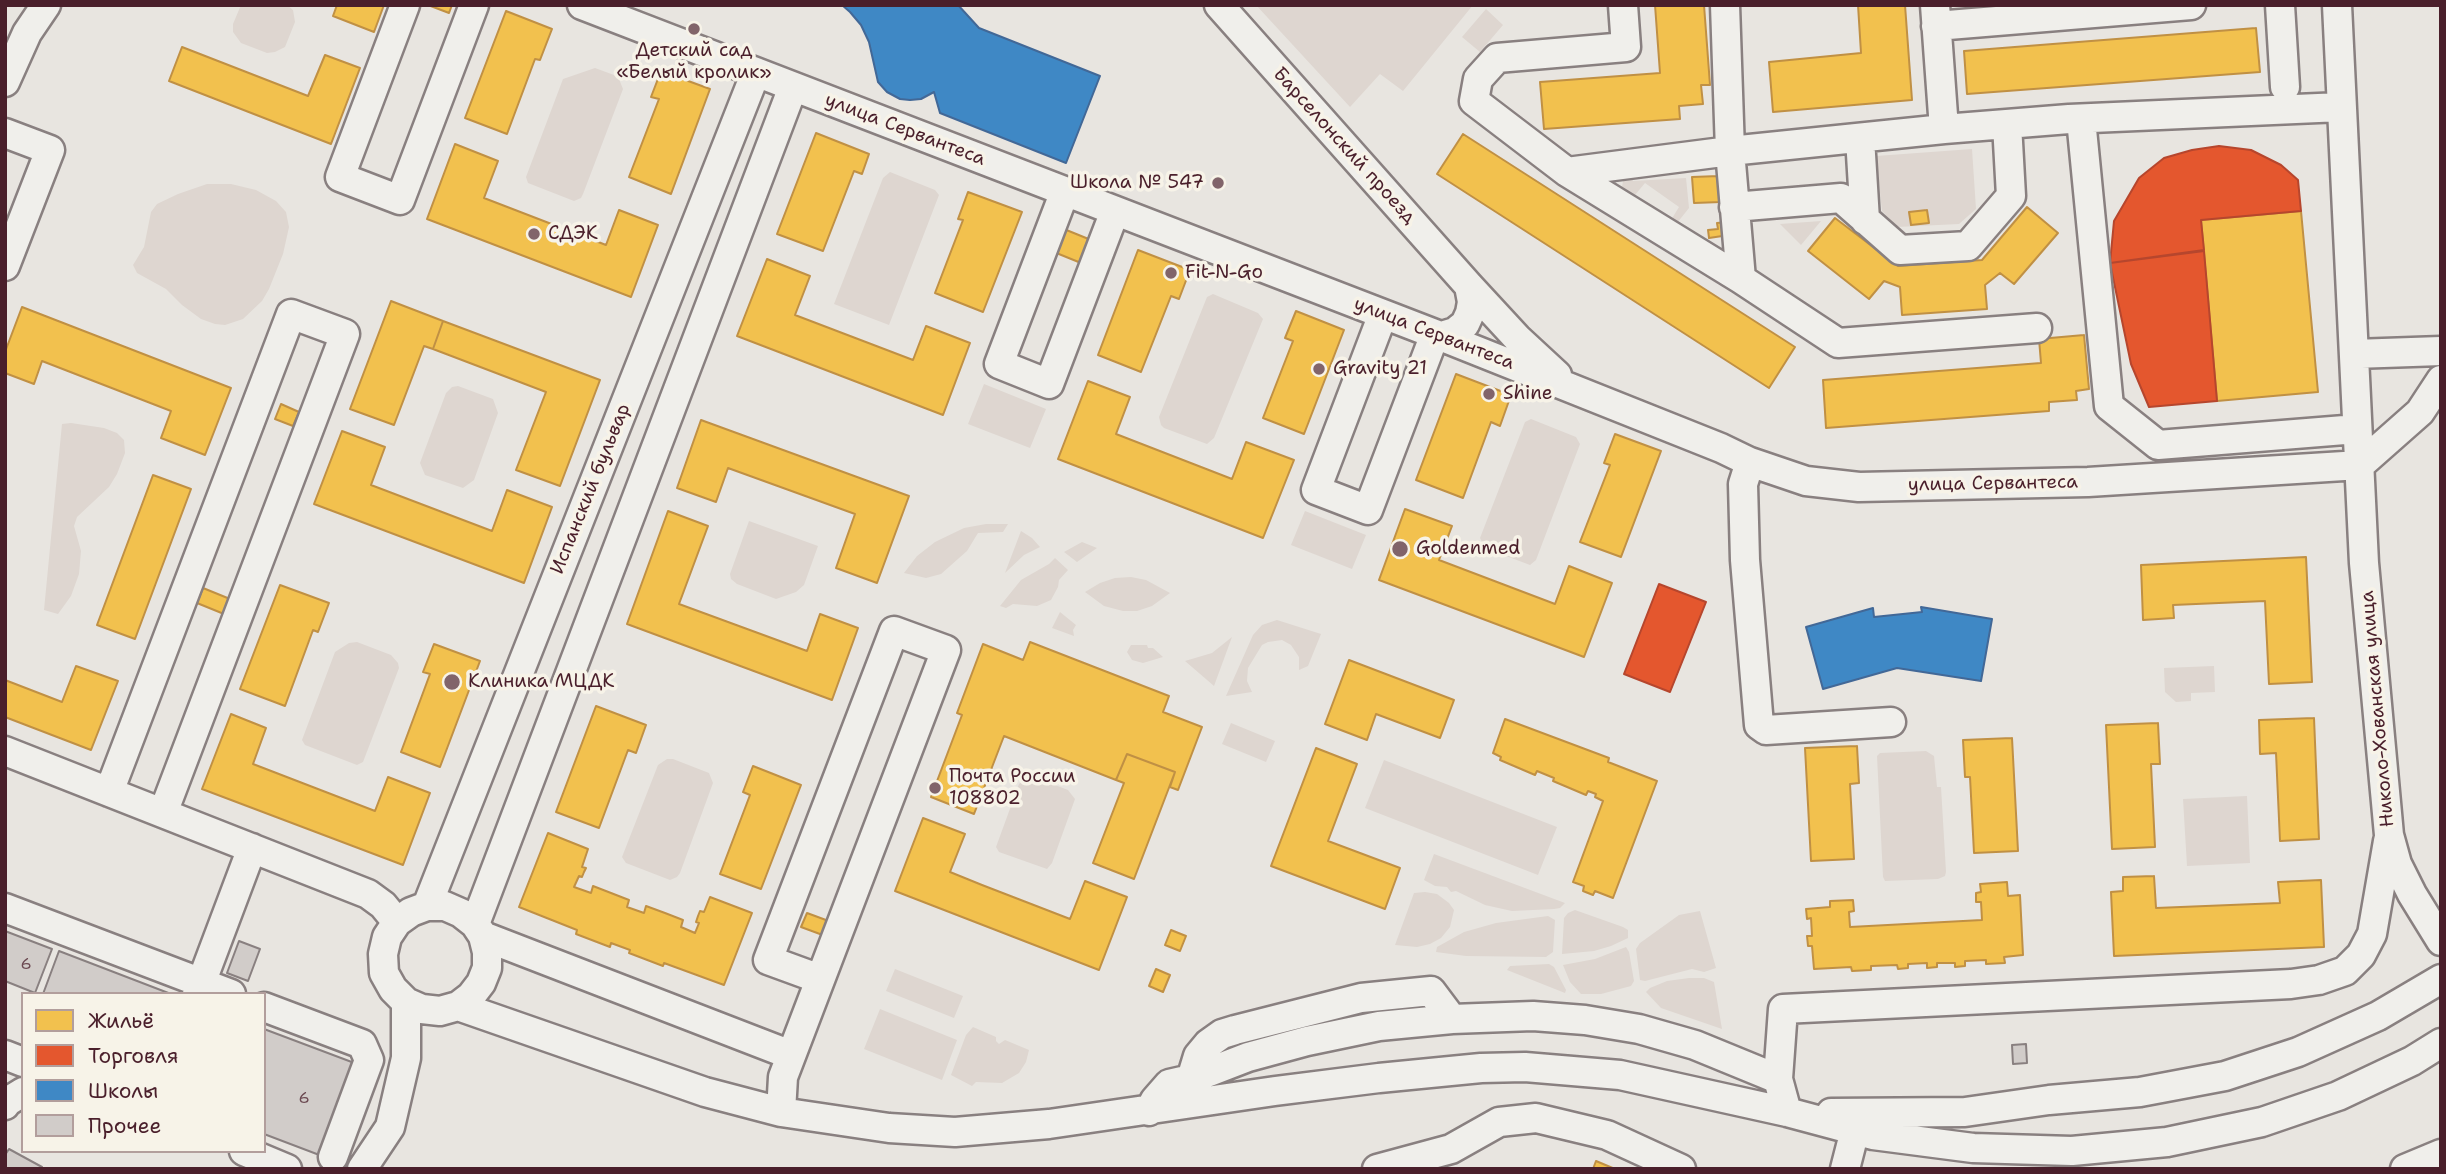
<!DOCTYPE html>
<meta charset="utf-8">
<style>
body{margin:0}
#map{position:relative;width:2446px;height:1174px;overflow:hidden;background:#e8e5e0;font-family:"Shantell Sans",sans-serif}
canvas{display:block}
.frame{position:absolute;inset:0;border:7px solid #4a1f2b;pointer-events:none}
.legend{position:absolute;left:21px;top:992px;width:245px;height:161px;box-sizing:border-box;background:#f7f3e8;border:2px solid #b29e9c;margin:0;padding:9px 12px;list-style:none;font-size:21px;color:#4a1f2b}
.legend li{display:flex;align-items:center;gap:14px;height:35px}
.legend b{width:35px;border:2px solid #b29e9c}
</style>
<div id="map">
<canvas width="2446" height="1174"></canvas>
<div class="frame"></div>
<ul class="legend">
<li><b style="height:19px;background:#f2c14e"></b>Жильё</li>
<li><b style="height:19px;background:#e4572e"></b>Торговля</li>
<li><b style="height:19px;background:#3f88c5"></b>Школы</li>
<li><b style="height:19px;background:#d1ccc9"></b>Прочее</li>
</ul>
</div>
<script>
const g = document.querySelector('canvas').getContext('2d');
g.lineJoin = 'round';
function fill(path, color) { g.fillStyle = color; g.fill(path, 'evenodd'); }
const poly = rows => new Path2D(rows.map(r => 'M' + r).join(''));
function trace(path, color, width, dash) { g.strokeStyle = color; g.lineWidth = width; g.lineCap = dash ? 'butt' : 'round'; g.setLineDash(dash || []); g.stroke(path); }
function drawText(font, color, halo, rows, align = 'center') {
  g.font = font + ' "Shantell Sans",sans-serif'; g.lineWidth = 7; g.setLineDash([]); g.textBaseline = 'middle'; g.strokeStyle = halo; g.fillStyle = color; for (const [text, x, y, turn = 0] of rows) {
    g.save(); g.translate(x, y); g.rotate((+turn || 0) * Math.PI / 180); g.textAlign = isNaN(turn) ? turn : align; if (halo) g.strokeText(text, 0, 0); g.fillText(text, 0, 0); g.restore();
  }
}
fill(poly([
 [241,5,287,5,293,10,295,22,285,47,275,52,267,53,241,43,233,32,233,24],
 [1256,5,1473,5,1403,91,1380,74,1350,107],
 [1486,9,1503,25,1480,52,1462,37],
 [595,68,614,75,619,79,623,89,583,194,581,198,574,201,528,183,526,177,563,79],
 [1972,149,1976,209,1959,224,1897,227,1882,211,1876,156],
 [890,172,935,190,939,195,889,325,834,304,883,178],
 [1628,172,1633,181,1686,178,1689,208,1677,223,1671,220,1679,207,1645,183,1635,195,1622,187,1624,175],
 [207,184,231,184,256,190,276,201,286,212,289,227,283,254,269,289,262,301,243,319,225,325,215,324,201,319,182,305,166,289,137,273,133,265,144,247,151,212,157,204,178,194],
 [1821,221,1801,245,1780,224],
 [1213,294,1258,313,1263,319,1214,438,1207,444,1164,428,1161,425,1159,417,1207,297],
 [984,384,1046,409,1030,448,968,424],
 [458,386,493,399,498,413,474,480,463,488,425,475,420,463,446,393,452,387],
 [1531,419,1576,437,1580,444,1536,560,1530,565,1485,548,1480,538,1525,422],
 [71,423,104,428,117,433,124,440,125,453,117,474,109,487,77,517,74,526,81,551,79,574,71,596,58,614,44,610,62,424],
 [1305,511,1366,535,1352,569,1291,545],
 [749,521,818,546,804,585,796,592,776,599,737,584,731,579,730,574],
 [986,524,1008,524,1003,532,978,533,967,551,941,574,926,578,904,573,917,556,935,542,964,528],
 [1021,531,1032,538,1040,547,1024,555,1005,573],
 [1082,542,1097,548,1077,562,1064,552],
 [1055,558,1068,570,1059,580,1058,587,1051,600,1037,606,1013,604,1006,608,1000,606,1021,580,1049,564],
 [1131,577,1146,580,1170,593,1152,606,1137,611,1123,611,1104,606,1085,592,1100,583,1115,578],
 [1060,612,1076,625,1073,630,1074,636,1052,628],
 [1277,620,1321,634,1308,666,1299,670,1299,657,1291,645,1282,640,1268,642,1262,645,1248,668,1247,681,1252,692,1226,696,1253,635,1262,625],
 [1232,637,1214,686,1185,661,1212,653],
 [357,642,391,655,398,663,399,668,363,762,357,765,305,745,302,740,335,652,349,643],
 [1131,645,1147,645,1148,648,1153,648,1163,657,1143,663,1132,660,1127,652],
 [2214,666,2215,692,2191,693,2191,701,2176,702,2165,692,2164,668],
 [1231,723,1275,741,1266,762,1222,744],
 [1926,751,1934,756,1937,787,1941,787,1946,872,1945,876,1938,879,1885,881,1883,877,1877,756,1880,753],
 [667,759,673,759,709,773,713,783,680,873,677,877,670,880,626,863,622,857,658,765],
 [1384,760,1557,827,1538,875,1365,808],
 [1029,775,1068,790,1075,799,1052,863,1047,869,999,852,996,847,1019,784],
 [2247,796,2250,863,2187,866,2183,799],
 [1434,854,1565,903,1560,908,1554,909,1512,911,1485,905,1456,891,1451,892,1447,887,1435,886,1424,880],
 [1425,892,1437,894,1449,903,1454,910,1450,927,1441,938,1430,944,1417,947,1395,945,1414,893],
 [1575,910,1623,927,1628,930,1628,938,1611,946,1594,951,1562,954,1564,918,1568,913],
 [1700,911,1716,968,1704,972,1692,969,1645,981,1640,980,1636,949,1640,943,1679,915],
 [1548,916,1555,920,1553,952,1546,957,1466,956,1436,952,1437,947,1464,932,1496,923],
 [1626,947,1629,952,1634,981,1631,986,1601,994,1581,994,1570,982,1563,965,1595,959],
 [1549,964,1554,967,1566,990,1565,993,1507,970,1510,966],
 [895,969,963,996,954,1018,886,991],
 [1689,978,1704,978,1714,982,1722,1029,1661,1008,1646,992,1650,988,1667,981],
 [880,1009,957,1040,942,1080,864,1049],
 [973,1027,996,1037,996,1041,999,1044,1005,1040,1029,1050,1026,1062,1019,1073,1002,1083,976,1082,972,1086,951,1075,966,1035]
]), '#ded6d0');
const homes = poly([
 [337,5,384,5,374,32,333,16,337,5],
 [428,5,452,5,449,13,428,5],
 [1655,5,1704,5,1710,85,1701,85,1703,104,1679,106,1680,119,1544,129,1540,82,1660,73,1655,5],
 [1858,5,1905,5,1912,100,1773,112,1769,62,1861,53,1858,5],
 [506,11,552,29,540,60,535,59,507,134,465,118,506,11],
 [2256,28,2260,72,1967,94,1964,51,2256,28],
 [182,47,308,96,325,55,360,68,331,144,169,81,182,47],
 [661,71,710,89,671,194,629,177,659,99,651,97,661,71],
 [816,133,869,154,862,174,854,171,823,251,777,234,816,133],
 [1463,134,1795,347,1769,388,1437,174,1463,134],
 [455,144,498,161,484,198,606,245,619,210,658,225,631,297,427,219,455,144],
 [1719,176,1721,202,1694,203,1692,177,1719,176],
 [968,192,1022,212,983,312,935,293,963,220,958,219,968,192],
 [2027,207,2058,233,2014,284,2000,273,1985,285,1987,309,1902,315,1900,287,1884,281,1869,299,1808,251,1835,218,1898,266,1982,260,2027,207],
 [1927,210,1929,223,1911,225,1909,212,1927,210],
 [2301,211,2318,392,2217,401,2201,220,2301,211],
 [1727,222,1729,235,1709,238,1708,230,1718,229,1717,223,1727,222],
 [1059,227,1091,240,1081,263,1049,250,1059,227],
 [1138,250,1190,270,1179,299,1171,296,1141,372,1098,355,1138,250],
 [767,259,810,276,795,315,913,360,926,326,970,343,943,415,737,336,767,259],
 [391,301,443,321,433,349,424,346,394,425,350,409,391,301],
 [22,307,231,388,205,455,161,438,171,411,42,361,34,384,5,373,5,352,22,307],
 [1296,311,1344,330,1304,434,1263,418,1293,341,1285,338,1296,311],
 [443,321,600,380,560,486,516,470,546,392,433,349,443,321],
 [2084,335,2089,389,2076,391,2077,400,2049,402,2049,411,1826,428,1823,380,2041,363,2039,339,2084,335],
 [1456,374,1511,395,1500,426,1491,422,1463,498,1416,480,1456,374],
 [1088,381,1130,397,1116,434,1232,479,1246,442,1294,460,1263,538,1058,459,1088,381],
 [281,404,299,412,293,426,275,419,281,404],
 [701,420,909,496,877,583,836,568,855,514,728,468,716,502,677,488,701,420],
 [342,431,385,447,371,485,492,531,507,490,552,507,524,583,314,504,342,431],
 [1615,434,1661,451,1621,557,1580,542,1610,465,1604,463,1615,434],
 [153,475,191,489,135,639,97,625,153,475],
 [1405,509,1452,526,1439,560,1555,604,1569,566,1612,583,1584,657,1379,580,1405,509],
 [668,511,708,526,679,604,807,651,820,614,858,628,832,700,627,624,668,511],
 [2306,557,2312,682,2269,684,2265,601,2173,605,2174,618,2143,620,2141,565,2306,557],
 [280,585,329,603,318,632,313,630,285,706,240,689,280,585],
 [203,588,230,599,224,614,197,603,203,588],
 [1030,642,1169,696,1163,712,1202,727,1178,790,1170,787,1175,772,1127,754,1116,780,1004,736,974,814,931,797,962,715,957,713,983,644,1023,660,1030,642],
 [434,644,480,661,440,767,401,752,430,674,423,672,434,644],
 [1349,660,1454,700,1440,738,1376,714,1367,740,1325,724,1349,660],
 [76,666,118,681,91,750,5,717,5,680,62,702,76,666],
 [596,706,646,725,636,753,628,750,599,828,556,812,596,706],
 [231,714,266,728,253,764,375,811,388,777,430,793,403,865,202,789,231,714],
 [2314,718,2319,839,2280,841,2276,753,2260,754,2259,720,2314,718],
 [1505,719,1609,758,1608,762,1657,781,1613,898,1595,891,1593,895,1583,891,1584,886,1573,882,1603,801,1595,797,1596,794,1588,791,1586,795,1553,781,1554,778,1537,771,1535,775,1500,760,1501,757,1493,753,1505,719],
 [2158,723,2160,764,2151,764,2155,847,2112,849,2106,725,2158,723],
 [2012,738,2018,851,1974,853,1970,777,1965,777,1963,740,2012,738],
 [1857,746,1859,783,1850,784,1854,859,1811,861,1805,748,1857,746],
 [1316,748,1357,764,1328,841,1400,868,1385,909,1271,866,1316,748],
 [1127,754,1175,772,1134,879,1093,863,1124,783,1116,780,1127,754],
 [753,766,801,785,761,889,720,874,750,795,743,792,753,766],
 [923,818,965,834,950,872,982,885,1070,919,1085,881,1127,897,1099,970,895,891,923,818],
 [548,833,588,849,582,867,586,868,584,872,582,877,579,876,574,887,591,893,593,886,629,900,627,907,644,913,646,906,665,913,683,920,681,927,695,933,699,923,696,922,698,916,700,911,704,912,710,897,752,913,724,985,664,963,663,966,629,953,630,950,611,943,610,947,576,934,577,930,519,907,548,833],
 [2154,876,2156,908,2280,903,2278,882,2321,880,2324,947,2114,956,2111,892,2123,891,2123,877,2154,876],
 [2007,882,2008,896,2020,895,2023,955,2004,957,2005,963,1986,964,1986,960,1965,961,1965,966,1955,967,1955,963,1937,963,1937,967,1927,968,1927,963,1908,964,1908,968,1898,969,1897,965,1871,966,1871,970,1852,971,1851,967,1814,969,1812,946,1808,946,1807,936,1812,936,1811,918,1807,919,1806,909,1830,907,1830,901,1853,900,1854,911,1849,912,1850,927,1982,920,1981,902,1976,902,1976,893,1981,892,1980,884,2007,882],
 [807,913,834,923,828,937,801,927,807,913],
 [1171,930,1186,936,1180,951,1165,945,1171,930],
 [1156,969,1170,975,1163,992,1149,986,1156,969],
 [1596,1161,1615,1169,1593,1169,1596,1161]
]);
fill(homes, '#f2c14e');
trace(homes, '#c09044', 2);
const shops = poly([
 [2219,146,2251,150,2281,165,2298,180,2301,211,2201,220,2204,250,2110,263,2114,221,2139,178,2164,158,2192,150,2219,146],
 [2204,251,2217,401,2149,407,2131,364,2110,263,2204,251],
 [1659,584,1706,602,1670,692,1624,674,1659,584]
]);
fill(shops, '#e4572e');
trace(shops, '#b6462d', 2);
const schools = poly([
 [842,5,958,5,979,28,1100,76,1066,163,940,113,934,92,921,99,910,100,900,99,887,92,878,82,869,42,861,25,850,12,842,5],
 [1921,607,1992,619,1981,681,1897,668,1823,689,1806,627,1873,608,1874,617,1922,612,1921,607]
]);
fill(schools, '#3f88c5');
trace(schools, '#426897', 2);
const building = poly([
 [5,931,52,949,35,993,5,981,5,931],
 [239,941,260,949,248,981,227,973,239,941],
 [59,951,171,994,43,994,59,951],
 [264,1029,357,1064,322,1156,264,1134,264,1029],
 [2026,1044,2027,1063,2013,1064,2012,1045,2026,1044],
 [9,1149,42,1167,41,1169,5,1169,5,1155,9,1149]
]);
fill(building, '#d1ccc9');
trace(building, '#898080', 2);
const minor = poly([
 [405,5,340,177,400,200,474,5],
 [582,5,1435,334,1721,448,1750,462,1806,481,1859,487,2088,482,2360,465],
 [1219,5,1469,286,1517,338,1557,375],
 [1623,5,1626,47,1497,58,1478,79,1474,101,1567,172,1741,279,1838,343,2037,328],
 [1725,5,1730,151,1741,279],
 [1935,5,1944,129],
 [2280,5,2285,87],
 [2337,5,2364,563,2389,835,2397,864,2412,894,2441,941],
 [1936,26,2191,5],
 [5,82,27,33,46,5],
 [2081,119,2109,406,2158,445,2357,429],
 [5,133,50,150,5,266],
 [1860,138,1865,220],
 [1567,172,1730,151,1944,129,2069,119,2341,107],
 [1065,191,999,364,1049,384,1115,211],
 [1734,207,1841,198,1900,250,1968,246,2011,196,2007,124],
 [1383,314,1316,490,1368,510,1435,334],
 [1442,336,1455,332,1465,324,1470,313,1472,302,1469,286],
 [2354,354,2441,351],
 [1750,462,1743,484,1745,560,1759,725,1766,730,1891,722],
 [2360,465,2420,412,2441,380],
 [5,751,368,894,383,905,397,922],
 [109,792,291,314,345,334,163,813],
 [427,906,756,72],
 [5,908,231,994],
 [475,924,793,87],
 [483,936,791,1055],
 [197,994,252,848],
 [458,1006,705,1092,781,1112,889,1128,955,1132,1049,1124,1275,1091,1379,1078,1481,1068,1525,1067,1620,1075,1787,1112,1873,1135,1973,1148,2072,1151,2167,1142,2262,1122,2338,1096,2412,1061,2441,1043],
 [264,1007,362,1044,369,1060,333,1157],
 [5,1055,23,1062],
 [1191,1079,1248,1057,1307,1041,1379,1026,1452,1019,1533,1016,1585,1020,1639,1029,1695,1045,1778,1079],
 [5,1105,7,1102,23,1092],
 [1149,1111,1155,1100,1169,1084,1191,1079,1198,1056,1208,1044,1222,1034,1235,1030,1361,998,1431,991,1452,1019],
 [781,1112,783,1077,946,650,894,631,768,960,820,979],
 [1787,1112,1778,1079,1783,1009,2291,984,2319,980,2345,971,2361,955,2372,934,2388,841],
 [1831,1113,1965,1112,2049,1100,2140,1092,2225,1076,2298,1052,2378,1016,2441,979],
 [244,1151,287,1169],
 [362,1169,390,1127,406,1058,406,1002,393,989,384,973,383,954,387,937,397,922,411,912,427,906,445,906,461,913,475,924,483,936,487,952,487,968,481,983,471,996,458,1006,440,1011,422,1009,406,1002],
 [1377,1169,1451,1149,1499,1122,1536,1118,1607,1135,1681,1169],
 [1845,1169,1855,1130],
 [2405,1169,2441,1154]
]);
trace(minor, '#898080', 33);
trace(minor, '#f0efeb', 28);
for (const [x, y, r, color] of [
 [694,29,7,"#81646a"],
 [1218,183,7,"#81646a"],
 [534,234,7,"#81646a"],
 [1171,273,7,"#81646a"],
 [1319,369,7,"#81646a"],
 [1489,394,7,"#81646a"],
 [1400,549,9,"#81646a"],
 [452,682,9,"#81646a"],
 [935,788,7,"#81646a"]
]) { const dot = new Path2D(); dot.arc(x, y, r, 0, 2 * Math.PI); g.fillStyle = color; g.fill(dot); trace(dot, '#f7f3e8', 2.5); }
drawText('16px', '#6c4a52', null, [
 ["6",26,965],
 ["6",304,1099]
]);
drawText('19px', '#4a1f2b', '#f7f3e8', [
 ["Детский сад",694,51,"center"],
 ["«Белый кролик»",694,73,"center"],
 ["Школа № 547",1204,183,"right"],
 ["СДЭК",548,234],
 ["Fit-N-Go",1185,273],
 ["Gravity 21",1333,369],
 ["Shine",1503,394],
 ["Goldenmed",1416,549],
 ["Клиника МЦДК",468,682],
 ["Почта России",949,777],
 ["108802",949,799]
], 'left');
drawText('19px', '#4a1f2b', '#f7f3e8', [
 ["улица Сервантеса",905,130,21],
 ["Барселонский проезд",1344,146,48],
 ["улица Сервантеса",1434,334,21],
 ["улица Сервантеса",1993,484,-1],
 ["Испанский бульвар",591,489,-68],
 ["Николо-Хованская улица",2378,709,-95]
]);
</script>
